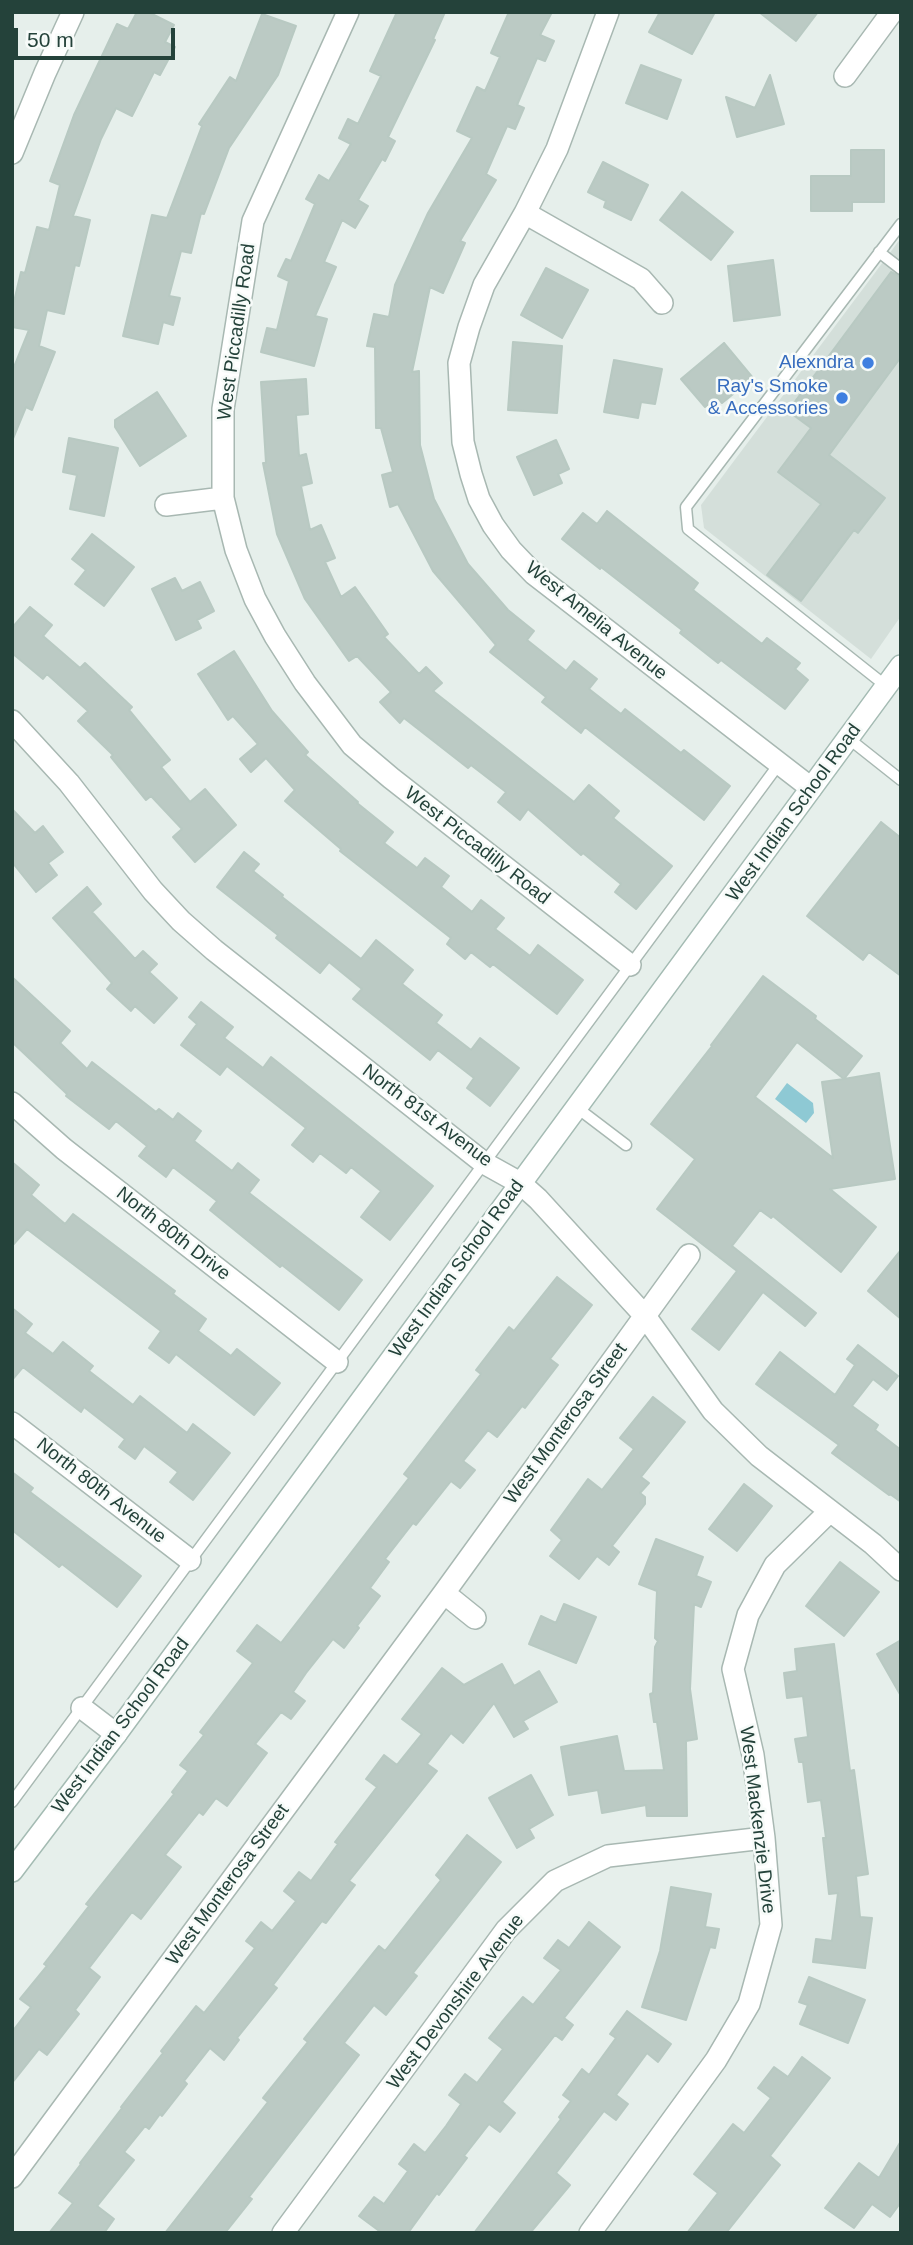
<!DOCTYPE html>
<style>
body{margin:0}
#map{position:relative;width:913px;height:2245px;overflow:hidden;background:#e6efeb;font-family:Arial,sans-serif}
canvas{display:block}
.frame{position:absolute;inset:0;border:14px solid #24423a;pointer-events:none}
.scale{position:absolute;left:14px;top:28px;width:161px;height:32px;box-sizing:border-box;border:4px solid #24423a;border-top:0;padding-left:9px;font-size:21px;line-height:24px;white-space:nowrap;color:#24423a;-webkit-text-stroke:5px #f7fbf9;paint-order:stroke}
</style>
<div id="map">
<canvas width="913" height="2245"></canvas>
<div class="frame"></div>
<div class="scale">50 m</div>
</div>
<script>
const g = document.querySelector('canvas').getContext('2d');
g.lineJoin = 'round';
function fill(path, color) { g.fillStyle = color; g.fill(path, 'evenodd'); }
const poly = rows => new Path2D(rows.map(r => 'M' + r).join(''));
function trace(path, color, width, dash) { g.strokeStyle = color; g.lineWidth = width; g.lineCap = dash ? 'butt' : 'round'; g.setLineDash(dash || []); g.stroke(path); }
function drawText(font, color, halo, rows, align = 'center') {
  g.font = font + ' Arial,sans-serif'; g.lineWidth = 5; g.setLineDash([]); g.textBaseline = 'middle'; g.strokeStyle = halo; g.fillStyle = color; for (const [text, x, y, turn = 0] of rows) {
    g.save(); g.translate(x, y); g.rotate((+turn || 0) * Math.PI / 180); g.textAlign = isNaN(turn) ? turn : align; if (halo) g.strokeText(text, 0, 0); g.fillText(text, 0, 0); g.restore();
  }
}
fill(poly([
 [901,238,901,616,871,659,704,528,701,505]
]), '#d4dfda');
fill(poly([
 [787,1083,813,1103,814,1113,806,1123,775,1099]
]), '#8ec9d4');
const building = poly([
 [137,12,148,12,174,25,165,42,175,47,160,75,154,72,132,116,116,108,101,139,73,216,90,220,79,266,75,265,64,314,47,310,39,346,55,352,32,410,26,407,12,441,12,372,29,330,12,327,12,310,21,272,25,273,37,227,49,230,60,185,50,181,74,115,117,24,128,29,137,12],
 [397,12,445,12,433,39,435,40,388,137,395,141,385,161,382,159,358,200,368,206,355,228,342,220,324,262,336,267,315,316,327,319,314,366,261,352,267,328,277,330,289,281,278,276,286,259,291,261,315,204,306,199,319,175,329,181,351,144,339,138,348,119,358,124,381,76,370,71,397,12],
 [509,12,552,12,540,35,554,41,545,61,537,58,517,105,524,108,515,129,507,126,486,174,496,180,460,241,465,243,443,293,430,287,412,372,419,371,420,445,434,499,468,564,508,610,534,631,527,640,566,671,574,661,597,679,589,689,621,714,625,709,681,753,684,750,730,786,704,820,585,727,581,733,542,702,546,697,490,652,496,645,433,571,398,504,390,507,382,475,393,472,381,428,376,428,375,347,367,346,374,314,389,317,395,285,428,213,472,138,457,131,477,87,485,91,500,57,491,53,509,12],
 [660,12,715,12,692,54,649,32,660,12],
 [759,12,818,12,796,41,759,12],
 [262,14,296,26,278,75,229,148,204,214,201,213,191,253,181,251,169,296,180,298,173,325,163,322,158,344,123,336,152,215,167,218,202,126,199,124,230,77,236,81,262,14],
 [641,65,681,80,667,119,626,103,641,65],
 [770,75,784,124,737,137,726,97,755,108,770,75],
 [851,150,884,150,884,202,852,202,852,211,811,211,811,176,851,176,851,150],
 [603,162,648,185,631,220,604,207,606,201,588,192,603,162],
 [682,192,733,232,711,260,660,220,682,192],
 [773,260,780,315,734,321,728,266,773,260],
 [546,268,588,290,562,338,521,315,546,268],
 [891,272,901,277,901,357,829,455,885,498,858,533,854,530,801,601,767,575,821,504,778,472,811,428,788,411,891,272],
 [513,342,562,346,557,413,508,410,513,342],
 [724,343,753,378,722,403,717,397,705,407,681,379,724,343],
 [614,360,662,369,655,404,641,402,638,418,604,412,614,360],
 [306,379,308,414,296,415,299,456,306,454,312,483,301,486,310,530,321,525,335,558,325,562,341,597,355,587,388,634,384,637,419,674,426,667,442,683,433,691,574,802,589,785,619,811,613,818,672,866,636,909,615,892,621,884,583,853,581,855,528,809,520,820,498,802,506,792,471,765,468,768,404,718,400,723,380,702,391,692,357,656,349,661,305,599,277,534,263,463,266,463,261,382,306,379],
 [157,392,186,436,140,466,115,427,115,420,157,392],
 [69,438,118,448,104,516,70,509,77,475,63,472,69,438],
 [556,440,569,469,558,474,562,483,534,495,517,457,556,440],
 [607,511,698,583,693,590,762,644,767,638,800,663,795,669,808,680,785,709,721,660,718,663,680,633,682,630,601,567,600,569,562,539,583,513,597,524,607,511],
 [92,534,134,567,104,606,75,584,86,570,72,559,92,534],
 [175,578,182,591,200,582,214,611,197,620,201,628,176,640,152,589,175,578],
 [30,607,52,625,43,636,80,668,85,663,132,707,129,710,170,760,161,767,190,802,205,789,236,825,195,862,173,837,182,829,151,796,146,800,111,757,113,755,78,721,88,711,47,674,43,679,12,653,12,628,30,607],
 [234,651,272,711,308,752,305,755,358,802,357,803,393,832,384,843,417,868,425,858,449,876,441,887,472,912,481,900,504,918,495,929,530,956,538,945,583,980,557,1014,493,964,490,967,471,952,465,959,447,944,451,938,340,851,341,849,285,801,295,790,266,758,251,772,240,759,258,744,233,716,228,720,198,674,234,651],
 [12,809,35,833,43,826,63,852,48,863,57,875,36,892,12,862,12,809],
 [881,822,901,838,901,976,869,952,863,960,807,916,881,822],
 [244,852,259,864,253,871,283,895,282,897,361,959,376,940,413,970,402,984,442,1015,436,1023,471,1050,480,1038,519,1068,490,1106,467,1088,474,1078,438,1050,430,1060,353,999,362,989,329,962,320,973,276,938,278,935,217,887,244,852],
 [87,887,101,904,92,912,135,959,143,951,157,964,149,972,177,998,154,1023,135,1006,131,1011,107,989,112,983,53,918,87,887],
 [763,976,816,1016,815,1019,862,1056,844,1079,879,1073,895,1179,830,1189,876,1227,841,1272,773,1216,771,1218,760,1210,732,1246,816,1313,805,1326,763,1292,719,1350,692,1329,737,1271,657,1209,695,1159,651,1124,712,1046,711,1045,763,976],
 [797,1042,844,1079,822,1082,833,1158,755,1097,797,1042],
 [12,977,70,1031,60,1043,87,1069,92,1062,156,1112,159,1109,173,1120,178,1113,201,1131,194,1141,232,1171,238,1163,259,1180,249,1193,362,1280,339,1310,282,1265,280,1267,210,1210,217,1201,173,1167,166,1177,139,1156,147,1146,116,1121,109,1129,66,1096,67,1094,12,1042,12,977],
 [201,1002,233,1027,224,1038,263,1068,271,1057,433,1186,390,1240,361,1217,381,1191,351,1167,346,1173,320,1153,313,1162,292,1145,306,1128,227,1066,220,1075,181,1045,197,1024,189,1017,201,1002],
 [12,1162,39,1185,31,1195,65,1224,73,1214,175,1291,173,1294,206,1319,198,1331,231,1356,237,1349,280,1383,254,1415,176,1354,169,1363,149,1348,161,1331,27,1229,12,1246,12,1162],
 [901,1250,901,1319,868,1291,901,1250],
 [557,1277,592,1305,550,1359,558,1365,525,1408,522,1406,497,1437,488,1430,463,1461,475,1470,460,1488,451,1481,416,1525,413,1523,385,1559,389,1562,370,1588,380,1596,357,1626,359,1628,344,1648,333,1639,306,1673,293,1692,305,1701,291,1719,281,1712,255,1744,267,1753,227,1806,216,1798,203,1815,199,1812,165,1855,181,1867,141,1919,132,1912,89,1968,100,1977,75,2010,79,2014,47,2055,39,2049,12,2083,12,2032,31,2007,20,1999,47,1966,44,1964,89,1906,86,1904,174,1794,172,1792,188,1771,180,1765,204,1735,200,1732,253,1663,237,1651,257,1625,281,1643,409,1478,404,1474,481,1374,476,1370,509,1327,514,1331,557,1277],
 [12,1308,32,1324,25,1333,53,1354,63,1342,93,1366,89,1371,133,1405,140,1396,187,1433,193,1424,230,1453,193,1500,170,1482,178,1472,144,1446,135,1459,119,1447,125,1439,84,1407,81,1412,23,1367,12,1380,12,1308],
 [858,1345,898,1376,887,1390,873,1379,852,1406,878,1425,875,1430,901,1450,901,1502,890,1494,889,1495,832,1453,839,1445,756,1384,780,1352,835,1395,855,1365,847,1359,858,1345],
 [653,1397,685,1422,641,1477,649,1483,640,1493,645,1497,645,1504,612,1546,619,1552,609,1565,597,1556,579,1579,550,1556,562,1540,551,1530,588,1479,602,1490,634,1449,620,1438,653,1397],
 [12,1472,33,1488,30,1492,141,1576,117,1607,62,1564,59,1567,12,1530,12,1472],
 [744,1484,772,1506,737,1551,709,1529,744,1484],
 [656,1539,703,1557,696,1576,711,1582,701,1607,694,1604,690,1689,697,1739,686,1741,687,1816,647,1816,646,1805,602,1813,598,1790,569,1795,561,1747,617,1736,624,1771,664,1770,657,1722,654,1722,650,1694,653,1693,655,1647,658,1641,655,1638,657,1591,639,1584,656,1539],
 [840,1562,879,1592,844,1636,806,1606,840,1562],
 [564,1604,596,1617,576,1663,529,1644,541,1616,556,1623,564,1604],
 [901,1640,901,1696,877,1654,901,1640],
 [834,1644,850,1771,854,1770,868,1874,856,1876,860,1917,872,1918,865,1968,813,1962,816,1939,832,1941,838,1893,829,1894,823,1838,826,1838,821,1800,808,1802,803,1762,799,1762,795,1739,808,1737,803,1696,787,1698,784,1673,797,1671,795,1649,834,1644],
 [502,1664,514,1686,539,1671,557,1702,523,1721,528,1729,514,1737,494,1703,463,1743,451,1733,427,1764,437,1771,349,1881,355,1885,326,1923,322,1921,273,1985,277,1988,237,2038,239,2040,224,2060,210,2048,184,2081,187,2084,162,2116,160,2114,149,2129,145,2126,124,2152,134,2160,97,2206,114,2219,104,2233,49,2233,73,2203,59,2193,81,2164,80,2163,122,2108,121,2107,163,2053,161,2051,196,2006,204,2013,255,1948,246,1941,261,1922,272,1931,296,1901,284,1891,299,1872,311,1881,338,1844,335,1842,377,1787,366,1779,384,1755,397,1765,422,1734,402,1719,442,1668,464,1685,502,1664],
 [531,1775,553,1815,529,1829,534,1838,517,1848,489,1798,531,1775],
 [467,1835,501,1862,413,1973,417,1976,386,2015,374,2005,344,2043,359,2055,249,2197,252,2199,225,2233,165,2233,268,2102,263,2098,308,2042,304,2039,379,1946,385,1951,441,1880,436,1875,467,1835],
 [671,1887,711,1894,705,1927,719,1929,715,1948,710,1947,686,2020,642,2007,660,1951,671,1887],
 [589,1922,620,1947,564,2018,573,2025,562,2040,555,2035,502,2102,515,2113,500,2132,489,2124,464,2156,467,2158,439,2195,437,2193,408,2233,382,2233,359,2216,374,2197,384,2204,408,2171,399,2164,414,2144,425,2153,446,2126,461,2104,449,2095,465,2074,477,2083,503,2049,489,2038,501,2023,523,1997,533,2005,561,1970,544,1958,558,1940,569,1948,589,1922],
 [809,1977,865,2000,848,2043,800,2024,808,2005,799,2002,809,1977],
 [627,2011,671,2044,658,2062,647,2053,616,2095,628,2104,616,2120,604,2111,556,2173,570,2185,530,2233,474,2233,561,2119,559,2117,571,2101,563,2095,582,2069,589,2075,616,2038,610,2034,627,2011],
 [802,2057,830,2078,770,2156,780,2165,726,2233,687,2233,718,2193,694,2174,733,2124,744,2133,771,2098,758,2088,774,2067,788,2077,802,2057],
 [901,2141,901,2202,890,2217,872,2204,854,2228,825,2208,859,2163,879,2178,901,2141]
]);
fill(building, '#bbcac4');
trace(building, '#b8c9c2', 2);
const lane = poly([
 [879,252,901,269],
 [886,686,688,529,686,507,901,224],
 [848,738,901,780],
 [576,1107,626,1145],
 [12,1802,779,764]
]);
const street = poly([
 [348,12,253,221,223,409,223,498,236,550,255,599,275,636,305,683,352,745,391,778,630,965],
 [608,12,557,149,525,213,484,285,469,327,459,363,463,442,471,474,479,499,493,525,511,550,534,574,811,788],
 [845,76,892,12],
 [12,153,45,73,73,12],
 [525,213,641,279,662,303],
 [166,505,223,498],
 [12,721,69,783,153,891,181,921,214,950,484,1163,520,1183,538,1199,645,1316,713,1411,759,1456,873,1544,901,1570],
 [12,1103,64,1149,337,1362],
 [12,1423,190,1560],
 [444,1593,475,1618],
 [82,1708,116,1734],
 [12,2177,444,1593,689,1255],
 [283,2233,506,1930,555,1881,608,1856,764,1838],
 [590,2233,716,2060,749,2004,771,1925,764,1838,753,1755,733,1669,748,1615,775,1565,829,1512]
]);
const secondary = poly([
 [12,1871,116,1734,901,666]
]);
trace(lane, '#a8b8b2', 13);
trace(street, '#a8b8b2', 24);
trace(secondary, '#a4bbb3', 24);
trace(lane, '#fff', 10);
trace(street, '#fff', 21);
trace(secondary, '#fff', 21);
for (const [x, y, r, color] of [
 [868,363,7,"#3f7fe0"],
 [842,398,7,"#3f7fe0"]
]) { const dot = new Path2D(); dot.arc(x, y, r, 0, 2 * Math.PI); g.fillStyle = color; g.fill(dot); trace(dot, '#f7fbf9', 2.5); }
drawText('19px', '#24423a', '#f7fbf9', [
 ["West Piccadilly Road",237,332,-82],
 ["West Amelia Avenue",596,621,39],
 ["West Indian School Road",794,813,-54],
 ["West Piccadilly Road",477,846,38],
 ["North 81st Avenue",427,1116,37],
 ["North 80th Drive",173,1234,38],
 ["West Indian School Road",457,1269,-54],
 ["West Monterosa Street",566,1424,-54],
 ["North 80th Avenue",101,1491,38],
 ["West Indian School Road",121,1726,-53],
 ["West Mackenzie Drive",757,1820,83],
 ["West Monterosa Street",228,1885,-54],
 ["West Devonshire Avenue",456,2002,-53]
]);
drawText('19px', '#366cbe', '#f7fbf9', [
 ["Alexndra",854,363],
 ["Ray's Smoke",828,387],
 ["& Accessories",828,409]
], 'right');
</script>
